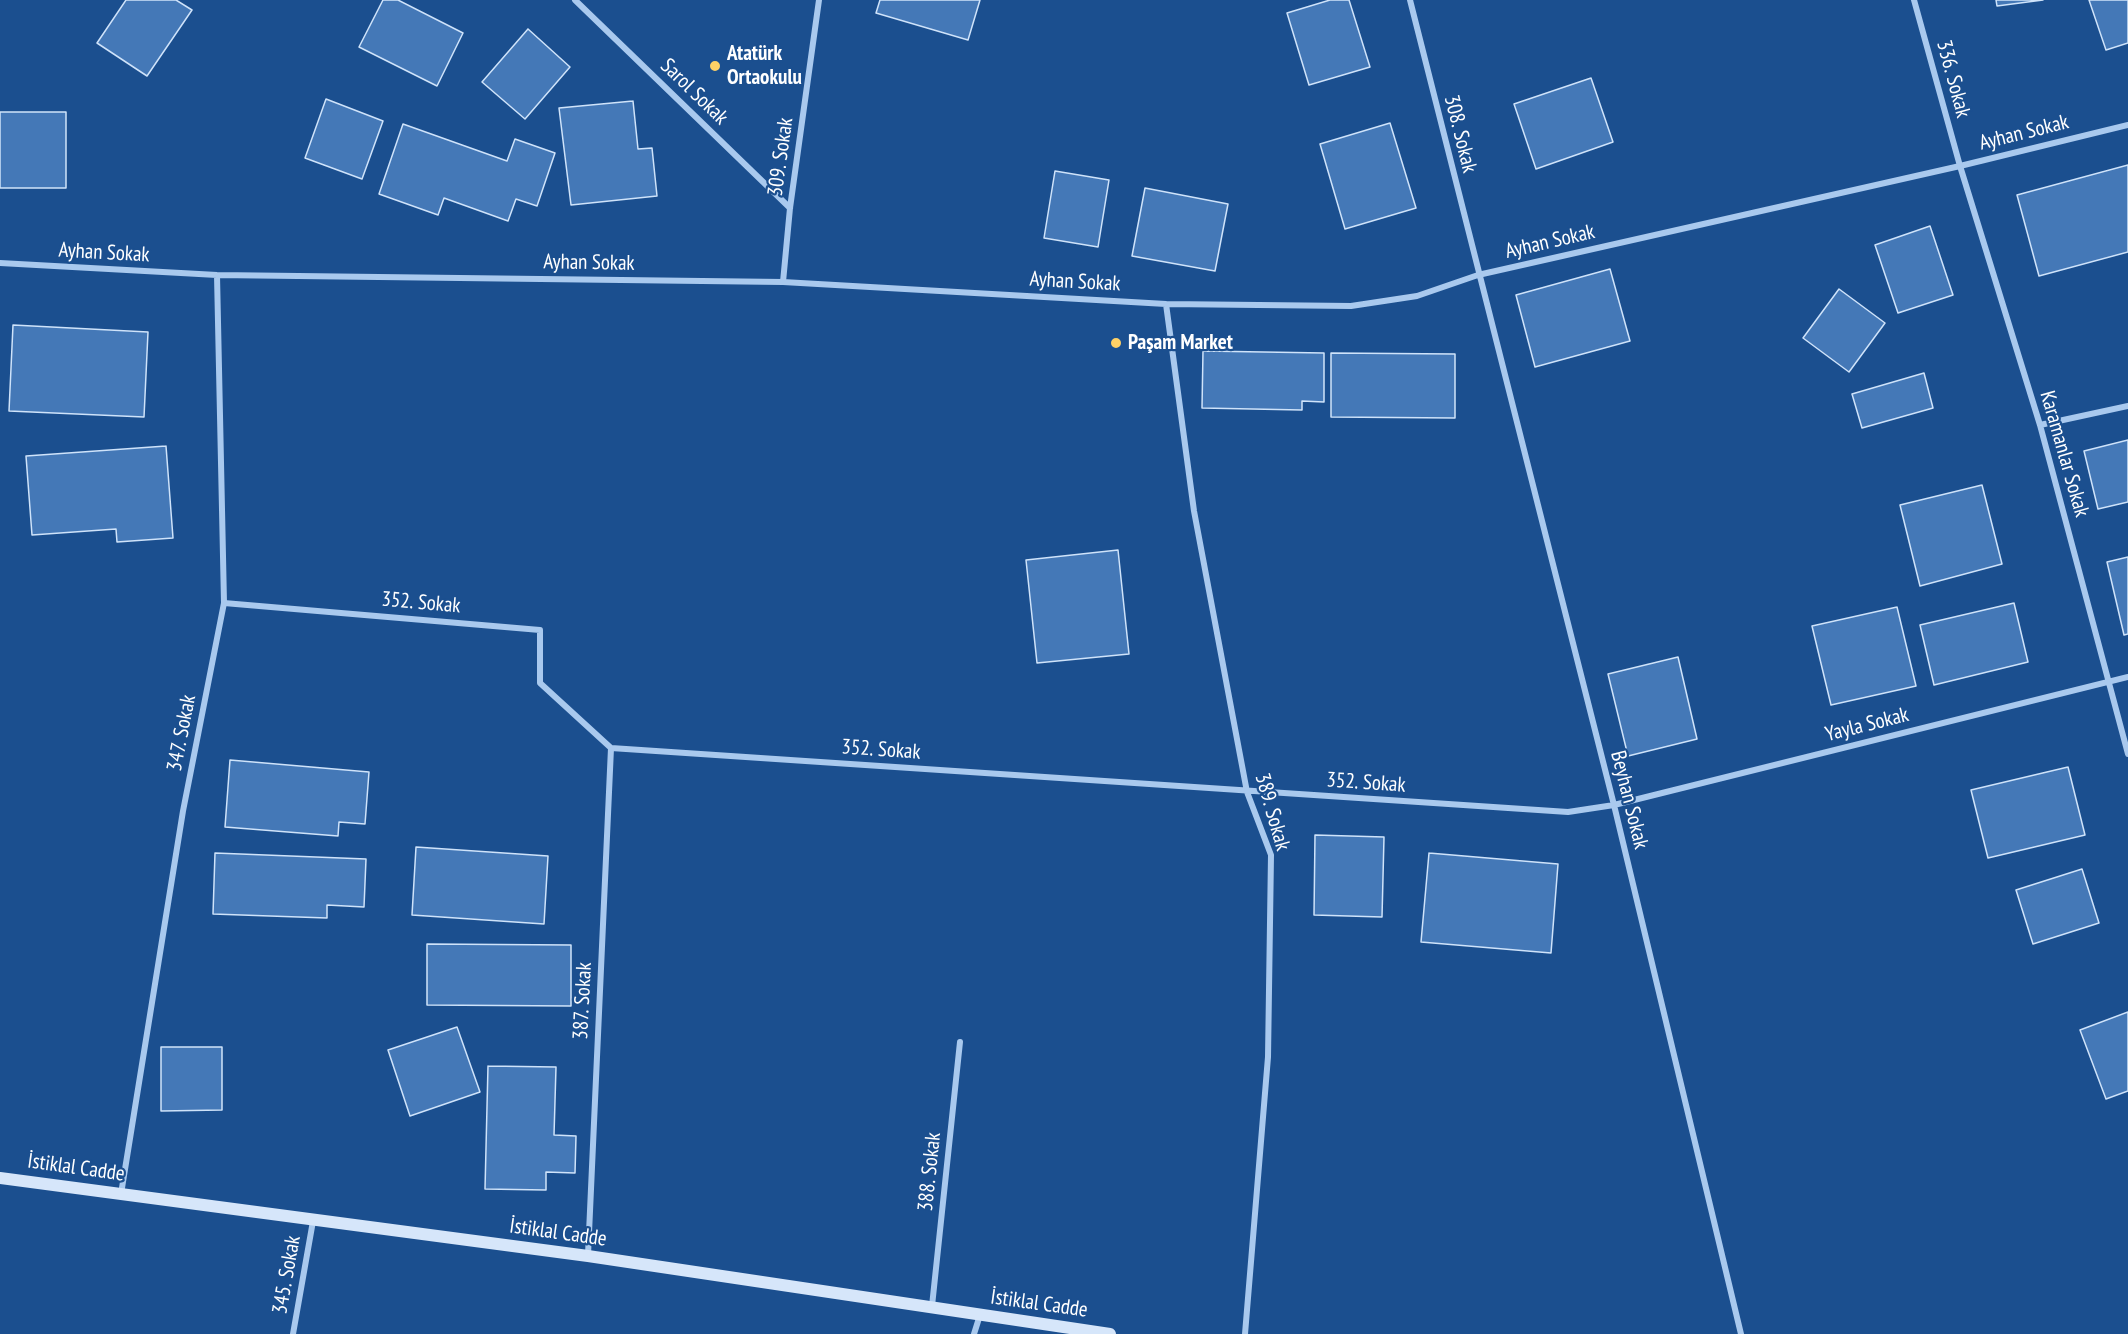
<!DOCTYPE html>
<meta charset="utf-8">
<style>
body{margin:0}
canvas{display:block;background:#1b4f8f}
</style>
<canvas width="2128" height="1334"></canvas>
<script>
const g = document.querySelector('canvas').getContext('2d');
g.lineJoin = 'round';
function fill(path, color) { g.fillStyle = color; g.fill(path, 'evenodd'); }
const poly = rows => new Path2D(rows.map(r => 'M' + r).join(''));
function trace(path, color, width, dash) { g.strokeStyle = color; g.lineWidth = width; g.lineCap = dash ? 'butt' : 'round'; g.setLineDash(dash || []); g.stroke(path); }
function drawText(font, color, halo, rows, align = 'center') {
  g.font = font + ' "PT Sans Narrow",sans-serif'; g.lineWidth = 4.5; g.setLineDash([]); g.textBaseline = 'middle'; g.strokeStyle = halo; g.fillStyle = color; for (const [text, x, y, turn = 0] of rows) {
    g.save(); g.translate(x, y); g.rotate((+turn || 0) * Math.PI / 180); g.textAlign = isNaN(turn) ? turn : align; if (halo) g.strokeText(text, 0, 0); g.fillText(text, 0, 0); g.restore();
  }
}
const building = poly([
 [126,0,176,0,192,10,147,76,97,43,126,0],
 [383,0,398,0,463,33,437,86,359,47,383,0],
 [880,0,980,0,968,40,876,13,880,0],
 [1330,0,1349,0,1370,67,1309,85,1287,13,1330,0],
 [1996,0,2043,0,1997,6,1996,0],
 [2089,0,2128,0,2128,43,2106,50,2089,0],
 [528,29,570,67,525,119,482,82,528,29],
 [1591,78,1613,142,1536,169,1514,104,1591,78],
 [326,99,383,121,362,179,305,158,326,99],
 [633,101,638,149,652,148,657,196,571,205,559,108,633,101],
 [0,112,66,112,66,188,0,188,0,112],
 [1390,123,1416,208,1345,229,1320,144,1390,123],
 [403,124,507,161,515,139,555,153,537,206,516,199,508,221,444,198,438,215,379,194,403,124],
 [2128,165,2128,252,2039,276,2017,195,2128,165],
 [1055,171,1109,180,1098,247,1044,238,1055,171],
 [1145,188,1228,204,1215,271,1132,256,1145,188],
 [1930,226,1953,295,1898,313,1875,245,1930,226],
 [1610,269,1630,341,1535,367,1516,295,1610,269],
 [1839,289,1885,323,1849,372,1803,338,1839,289],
 [13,325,148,332,144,417,9,411,13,325],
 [1203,351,1324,353,1324,402,1302,401,1302,410,1202,408,1203,351],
 [1331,353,1455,354,1455,418,1331,417,1331,353],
 [1924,373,1933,408,1862,428,1852,394,1924,373],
 [2128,440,2128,502,2098,509,2084,451,2128,440],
 [166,446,173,538,117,542,116,529,32,535,26,456,166,446],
 [1982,485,2002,564,1920,586,1900,505,1982,485],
 [1118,550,1129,654,1037,663,1026,560,1118,550],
 [2128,557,2128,634,2124,635,2107,562,2128,557],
 [2014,603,2028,662,1934,685,1920,625,2014,603],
 [1897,607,1916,686,1831,705,1812,626,1897,607],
 [1678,657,1697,739,1628,756,1608,674,1678,657],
 [230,760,369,772,365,824,339,822,338,836,225,827,230,760],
 [2068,767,2085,835,1988,858,1971,790,2068,767],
 [1315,835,1384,837,1382,917,1314,915,1315,835],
 [416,847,548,856,544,924,412,915,416,847],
 [215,853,366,859,364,907,327,905,327,918,213,914,215,853],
 [1429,853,1558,864,1551,953,1421,942,1429,853],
 [2082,869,2099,923,2033,944,2016,890,2082,869],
 [427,944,571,945,571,1006,427,1005,427,944],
 [2128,1012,2128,1091,2106,1099,2080,1030,2128,1012],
 [457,1027,480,1092,410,1116,388,1050,457,1027],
 [161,1047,222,1047,222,1110,161,1111,161,1047],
 [488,1066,556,1067,554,1135,576,1136,575,1173,546,1172,546,1190,485,1189,488,1066]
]);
fill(building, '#4478b7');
trace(building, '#cfe3fa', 1.5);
trace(poly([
 [575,0,790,208],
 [1410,0,1614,805,1741,1334],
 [1914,0,1960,166,2040,425,2128,754],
 [0,263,217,275,783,282,1166,304,1351,306,1417,296,1478,275,1960,166,2128,125],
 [783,282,790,208,819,0],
 [1166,304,1194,511,1247,792,1271,855,1268,1057,1245,1334],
 [2040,425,2128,406],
 [224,603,540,630,540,683,611,748,1568,812,1614,805,2128,677],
 [121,1194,183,811,224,603,217,275],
 [588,1255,611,748],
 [932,1306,960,1042],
 [293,1334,313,1221],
 [974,1334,980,1315]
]), '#a9c9ee', 6);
trace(poly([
 [0,1178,588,1256,1110,1334]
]), '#d6e6fa', 12);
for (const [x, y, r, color] of [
 [715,66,6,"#ffd166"],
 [1116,343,6,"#ffd166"]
]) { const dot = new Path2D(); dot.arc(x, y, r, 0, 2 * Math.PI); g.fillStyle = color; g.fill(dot); trace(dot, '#1b4f8f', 2); }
drawText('bold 21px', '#fff', '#1b4f8f', [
 ["Atatürk",727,54],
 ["Ortaokulu",727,78],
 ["Paşam Market",1128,343]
], 'left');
drawText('21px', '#fff', '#1b4f8f', [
 ["336. Sokak",1953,79,75],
 ["Sarol Sokak",694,92,44],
 ["Ayhan Sokak",2024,133,-14],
 ["308. Sokak",1460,134,76],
 ["309. Sokak",781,157,-82],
 ["Ayhan Sokak",1550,242,-13],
 ["Ayhan Sokak",104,253,3],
 ["Ayhan Sokak",589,263,1],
 ["Ayhan Sokak",1075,282,3],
 ["Karamanlar Sokak",2064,454,74],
 ["352. Sokak",421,603,5],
 ["Yayla Sokak",1867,725,-14],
 ["347. Sokak",182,733,-79],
 ["352. Sokak",881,750,4],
 ["352. Sokak",1366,783,4],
 ["Beyhan Sokak",1629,800,76],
 ["389. Sokak",1272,812,74],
 ["387. Sokak",583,1001,-87],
 ["İstiklal Cadde",76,1168,8],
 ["388. Sokak",930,1172,-84],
 ["İstiklal Cadde",558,1233,8],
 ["345. Sokak",287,1275,-80],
 ["İstiklal Cadde",1039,1304,8]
]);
</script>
